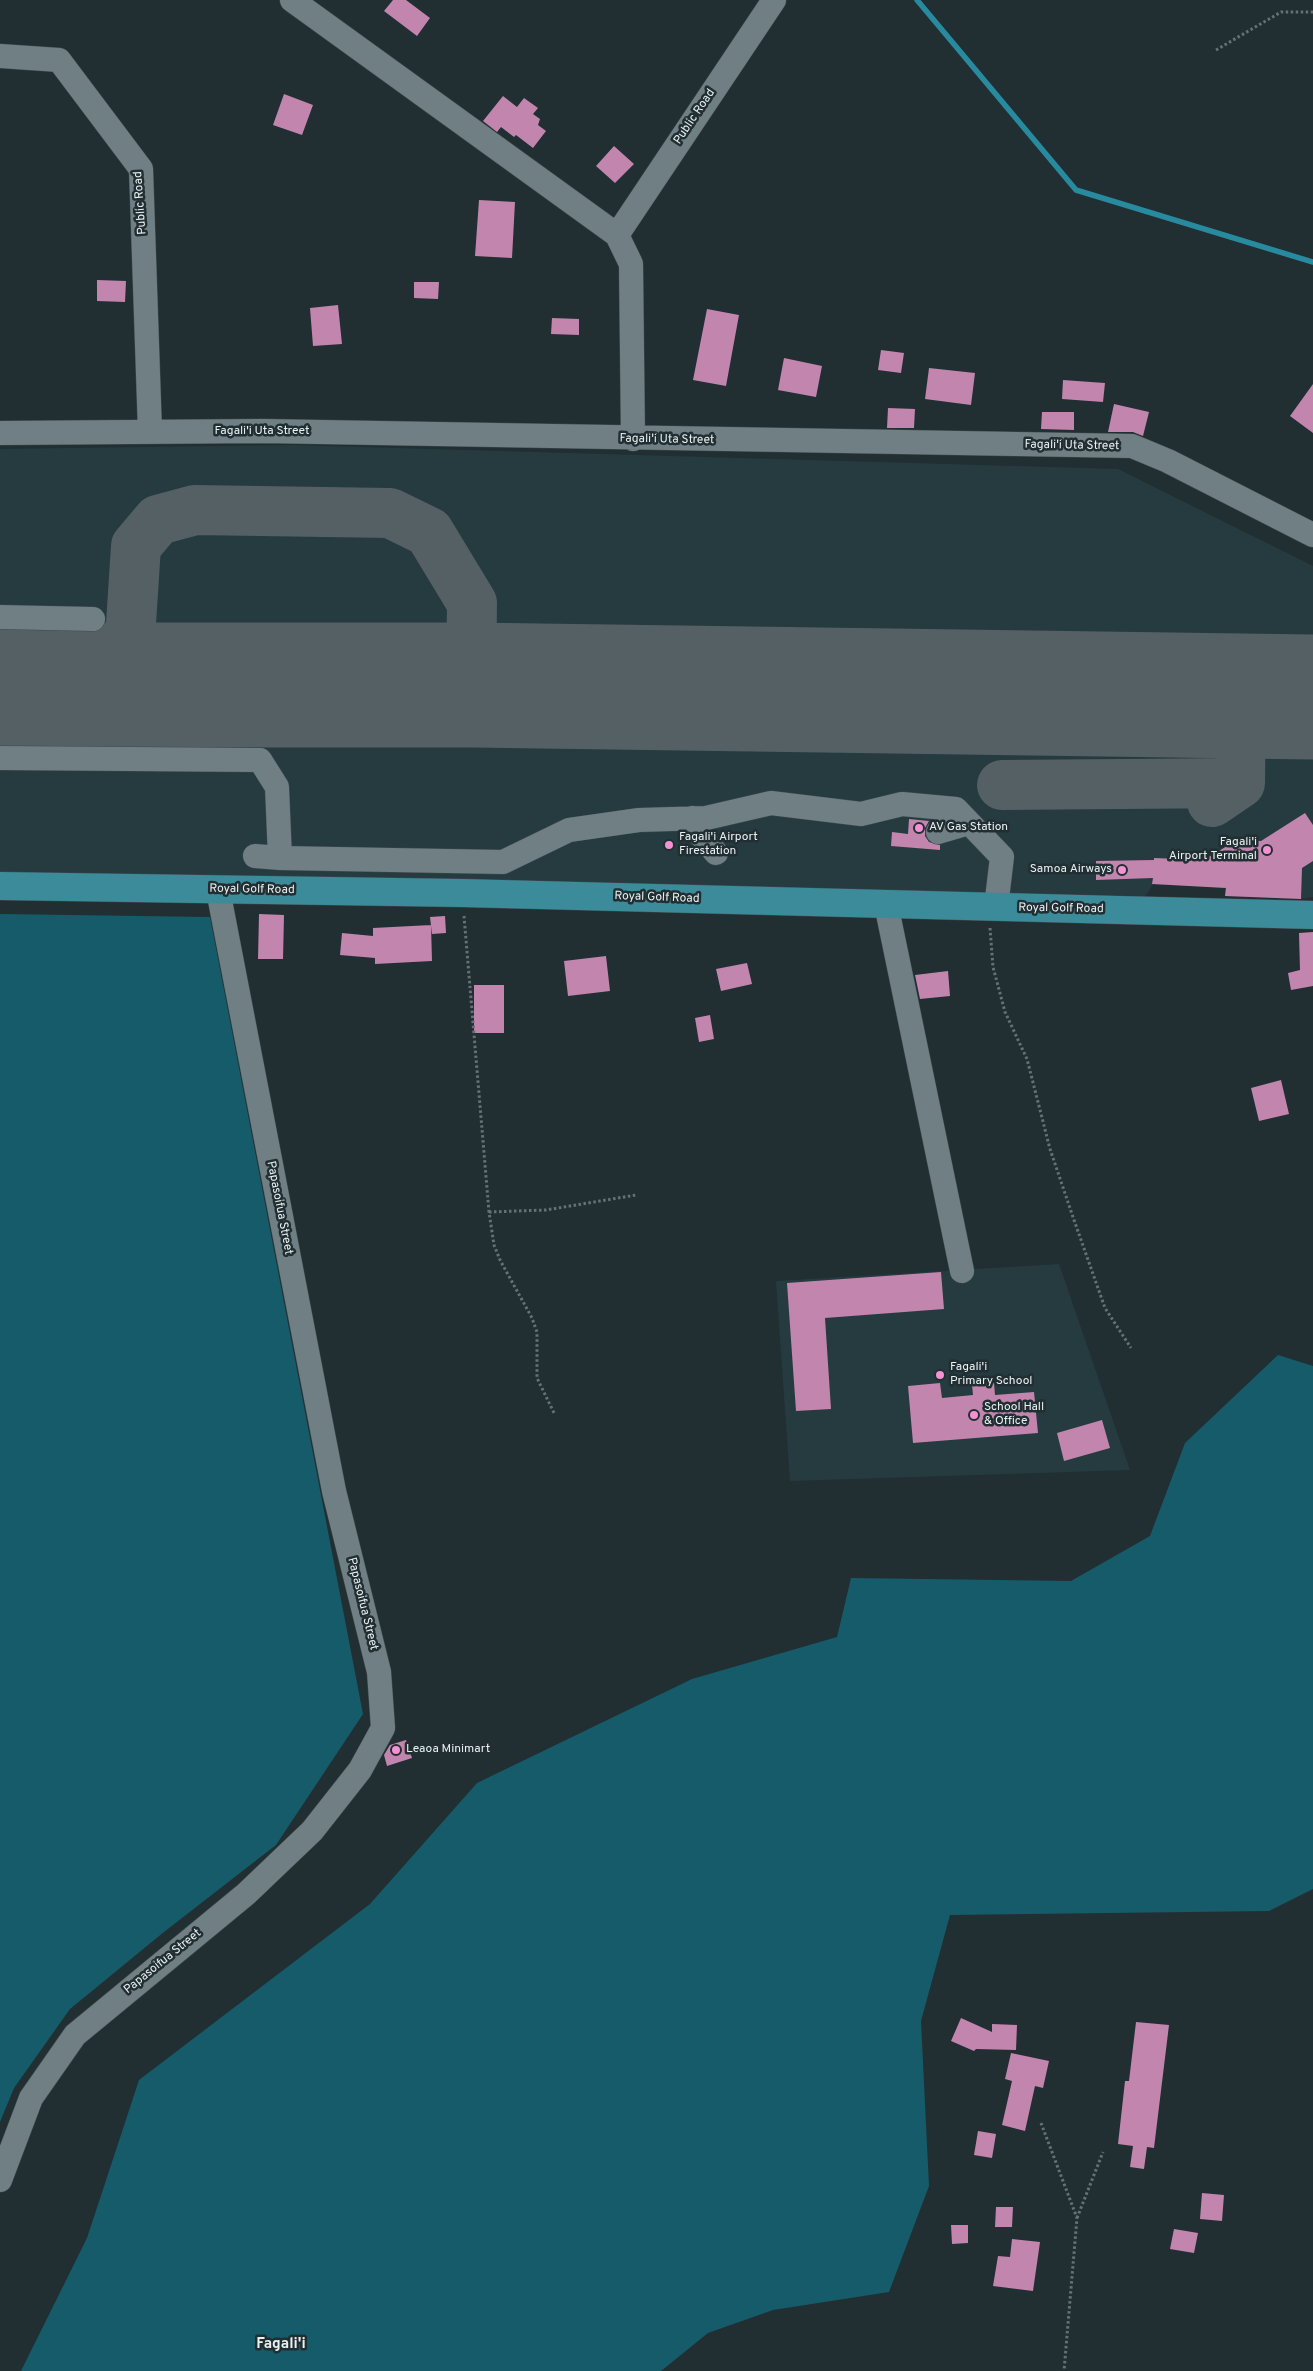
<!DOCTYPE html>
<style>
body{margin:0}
canvas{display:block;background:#212e32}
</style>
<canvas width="1313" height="2371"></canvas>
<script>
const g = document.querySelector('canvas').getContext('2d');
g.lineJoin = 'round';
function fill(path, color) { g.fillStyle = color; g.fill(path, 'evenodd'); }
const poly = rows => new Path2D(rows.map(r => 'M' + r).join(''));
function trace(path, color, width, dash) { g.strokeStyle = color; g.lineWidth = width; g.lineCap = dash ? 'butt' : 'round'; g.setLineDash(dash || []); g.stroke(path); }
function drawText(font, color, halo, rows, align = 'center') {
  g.font = font + ' Overpass,sans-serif'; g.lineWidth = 5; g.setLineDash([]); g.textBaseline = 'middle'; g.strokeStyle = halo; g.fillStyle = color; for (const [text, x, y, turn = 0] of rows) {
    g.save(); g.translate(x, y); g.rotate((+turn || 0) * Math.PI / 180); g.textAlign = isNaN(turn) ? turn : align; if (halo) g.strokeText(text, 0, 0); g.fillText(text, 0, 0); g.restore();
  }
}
fill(poly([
 [292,445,1118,469,1313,566,1313,897,1301,899,1225,896,1225,888,1153,884,1146,896,229,879,0,872,0,449],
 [1059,1264,1130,1470,790,1481,776,1281]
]), '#253b40');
fill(poly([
 [0,914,210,917,363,1714,276,1845,164,1932,70,2009,14,2088,0,2122],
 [1278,1355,1313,1366,1313,1889,1269,1911,950,1915,921,2021,929,2186,889,2292,773,2310,708,2333,661,2371,21,2371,87,2238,139,2080,370,1904,477,1783,692,1679,837,1637,851,1578,1071,1581,1150,1536,1185,1443]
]), '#155b69');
trace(poly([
 [917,0,1076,190,1313,262]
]), '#288a9e', 5.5);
trace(poly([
 [127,686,136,546,158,520,195,510,390,513,429,532,472,603,471,685],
 [1002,785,1240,783],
 [1212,802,1240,783,1241,697]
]), '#546064', 50);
trace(poly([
 [0,685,471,685,1313,697]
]), '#546064', 125);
fill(poly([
 [393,0,406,0,430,18,417,36,384,11],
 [284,94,313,105,302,135,273,125],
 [503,96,517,107,524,98,538,108,533,114,540,119,538,125,546,131,533,148,516,135,514,137,501,127,497,132,483,121],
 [614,146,634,164,615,183,596,166],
 [479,200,515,202,512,258,475,256],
 [97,280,126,281,125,302,97,301],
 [414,282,439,282,438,299,414,298],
 [338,305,342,344,313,346,310,308],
 [707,309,739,315,726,386,693,380],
 [552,318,579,319,579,335,551,334],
 [881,350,904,353,901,373,878,370],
 [784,358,822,366,816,397,778,390],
 [929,368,975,373,971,405,925,399],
 [1063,380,1105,383,1103,402,1062,399],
 [1313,384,1313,433,1290,416],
 [1114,404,1149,412,1143,436,1133,432,1108,432],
 [888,408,915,409,914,428,887,428],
 [1042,412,1074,412,1074,430,1041,429],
 [1305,813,1313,825,1313,861,1302,868,1301,899,1225,896,1226,888,1152,884,1153,878,1096,880,1096,861,1154,860,1154,858,1204,860,1237,840,1261,841],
 [909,819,929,821,925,828,925,836,929,842,940,845,940,850,891,846,892,832,908,834],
 [259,914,284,915,283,959,258,959],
 [445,916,446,933,432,934,430,917],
 [431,925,432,961,375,964,375,958,340,955,342,933,373,936,373,928],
 [1313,932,1313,986,1291,990,1288,973,1300,970,1299,933],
 [606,956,610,991,568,996,564,961],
 [747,963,752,984,721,991,716,969],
 [948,971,950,996,920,999,915,975],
 [474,985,504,985,504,1033,474,1033],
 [710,1015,714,1039,699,1042,695,1018],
 [1281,1080,1289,1114,1259,1121,1251,1088],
 [941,1272,944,1309,825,1318,831,1409,796,1411,787,1283],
 [940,1383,942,1398,973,1395,972,1385,994,1383,995,1395,1034,1392,1038,1433,913,1443,908,1386],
 [1102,1420,1110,1448,1064,1461,1057,1433],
 [406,1740,412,1758,387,1766,384,1755,390,1745],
 [961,2018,992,2032,992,2024,1017,2025,1016,2050,976,2049,974,2051,951,2041],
 [1136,2022,1169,2025,1154,2148,1147,2147,1144,2169,1130,2167,1133,2146,1118,2144,1125,2081,1129,2081],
 [1011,2053,1049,2061,1043,2088,1035,2086,1025,2131,1002,2125,1012,2081,1005,2079],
 [978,2131,996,2134,992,2158,974,2155],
 [1202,2193,1224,2195,1222,2221,1200,2219],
 [996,2207,1013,2207,1012,2227,995,2227],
 [951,2225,968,2225,968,2243,952,2244],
 [1174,2229,1198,2233,1194,2253,1170,2249],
 [1012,2239,1040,2242,1033,2291,993,2286,998,2256,1010,2257]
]), '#c285ad');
const minor = poly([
 [292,0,617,235,631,264,633,439],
 [0,56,59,60,141,169,150,432],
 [617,235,774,0],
 [0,433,263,431,1132,446,1168,461,1313,535],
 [0,617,93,619],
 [0,758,260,760,277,787,280,858,503,862,569,830,639,820,706,818,771,803,861,814,902,804,956,809,1002,857,996,907],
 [692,818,698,832,716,853],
 [938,832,969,823],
 [255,856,280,858],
 [886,904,962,1271],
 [0,2180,31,2098,75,2035,246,1894,312,1831,360,1770,383,1728,379,1672,334,1491,218,890]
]);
const major = poly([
 [0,886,462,893,1313,915]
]);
trace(minor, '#3f4b4e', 25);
trace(major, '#3f4b4e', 29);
trace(poly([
 [1216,50,1281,12,1313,12],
 [464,916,489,1212,494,1245,500,1260,532,1318,537,1332,537,1378,555,1415],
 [990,928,993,967,1005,1012,1027,1059,1050,1149,1074,1220,1105,1308,1131,1348],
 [489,1212,546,1210,636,1195],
 [1041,2123,1077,2218,1064,2371],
 [1077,2218,1103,2152]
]), '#667175', 3, [2.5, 2.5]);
trace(minor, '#6f7f83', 24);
trace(major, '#3c8b9a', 28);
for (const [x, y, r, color] of [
 [919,828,5,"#f491d3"],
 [669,845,5,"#f491d3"],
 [1267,850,5,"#f491d3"],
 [1122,870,5,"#f491d3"],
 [940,1375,5,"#f491d3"],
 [974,1415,5,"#f491d3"],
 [396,1750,5,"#f491d3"]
]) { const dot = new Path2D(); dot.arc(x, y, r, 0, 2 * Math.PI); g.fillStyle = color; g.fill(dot); trace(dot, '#212e32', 2); }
drawText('12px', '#e8f1f3', '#212e32', [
 ["Public Road",695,117,-56],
 ["Public Road",141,203,-94],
 ["Fagali'i Uta Street",262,432],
 ["Fagali'i Uta Street",667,440,1],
 ["Fagali'i Uta Street",1072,446,1],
 ["Royal Golf Road",252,890,1],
 ["Royal Golf Road",657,898,2],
 ["Royal Golf Road",1061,909,1],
 ["Papasoifua Street",279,1208,79],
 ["Papasoifua Street",362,1604,76],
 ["Papasoifua Street",163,1962,-39]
]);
drawText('12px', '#e8f1f3', '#212e32', [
 ["AV Gas Station",929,828],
 ["Fagali'i Airport",679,838],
 ["Firestation",679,852],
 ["Fagali'i",1257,843,"right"],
 ["Airport Terminal",1257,857,"right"],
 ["Samoa Airways",1112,870,"right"],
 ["Fagali'i",950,1368],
 ["Primary School",950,1382],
 ["School Hall",984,1408],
 ["& Office",984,1422],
 ["Leaoa Minimart",406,1750]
], 'left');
drawText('bold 15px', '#e8f1f3', '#212e32', [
 ["Fagali'i",281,2345]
]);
</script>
